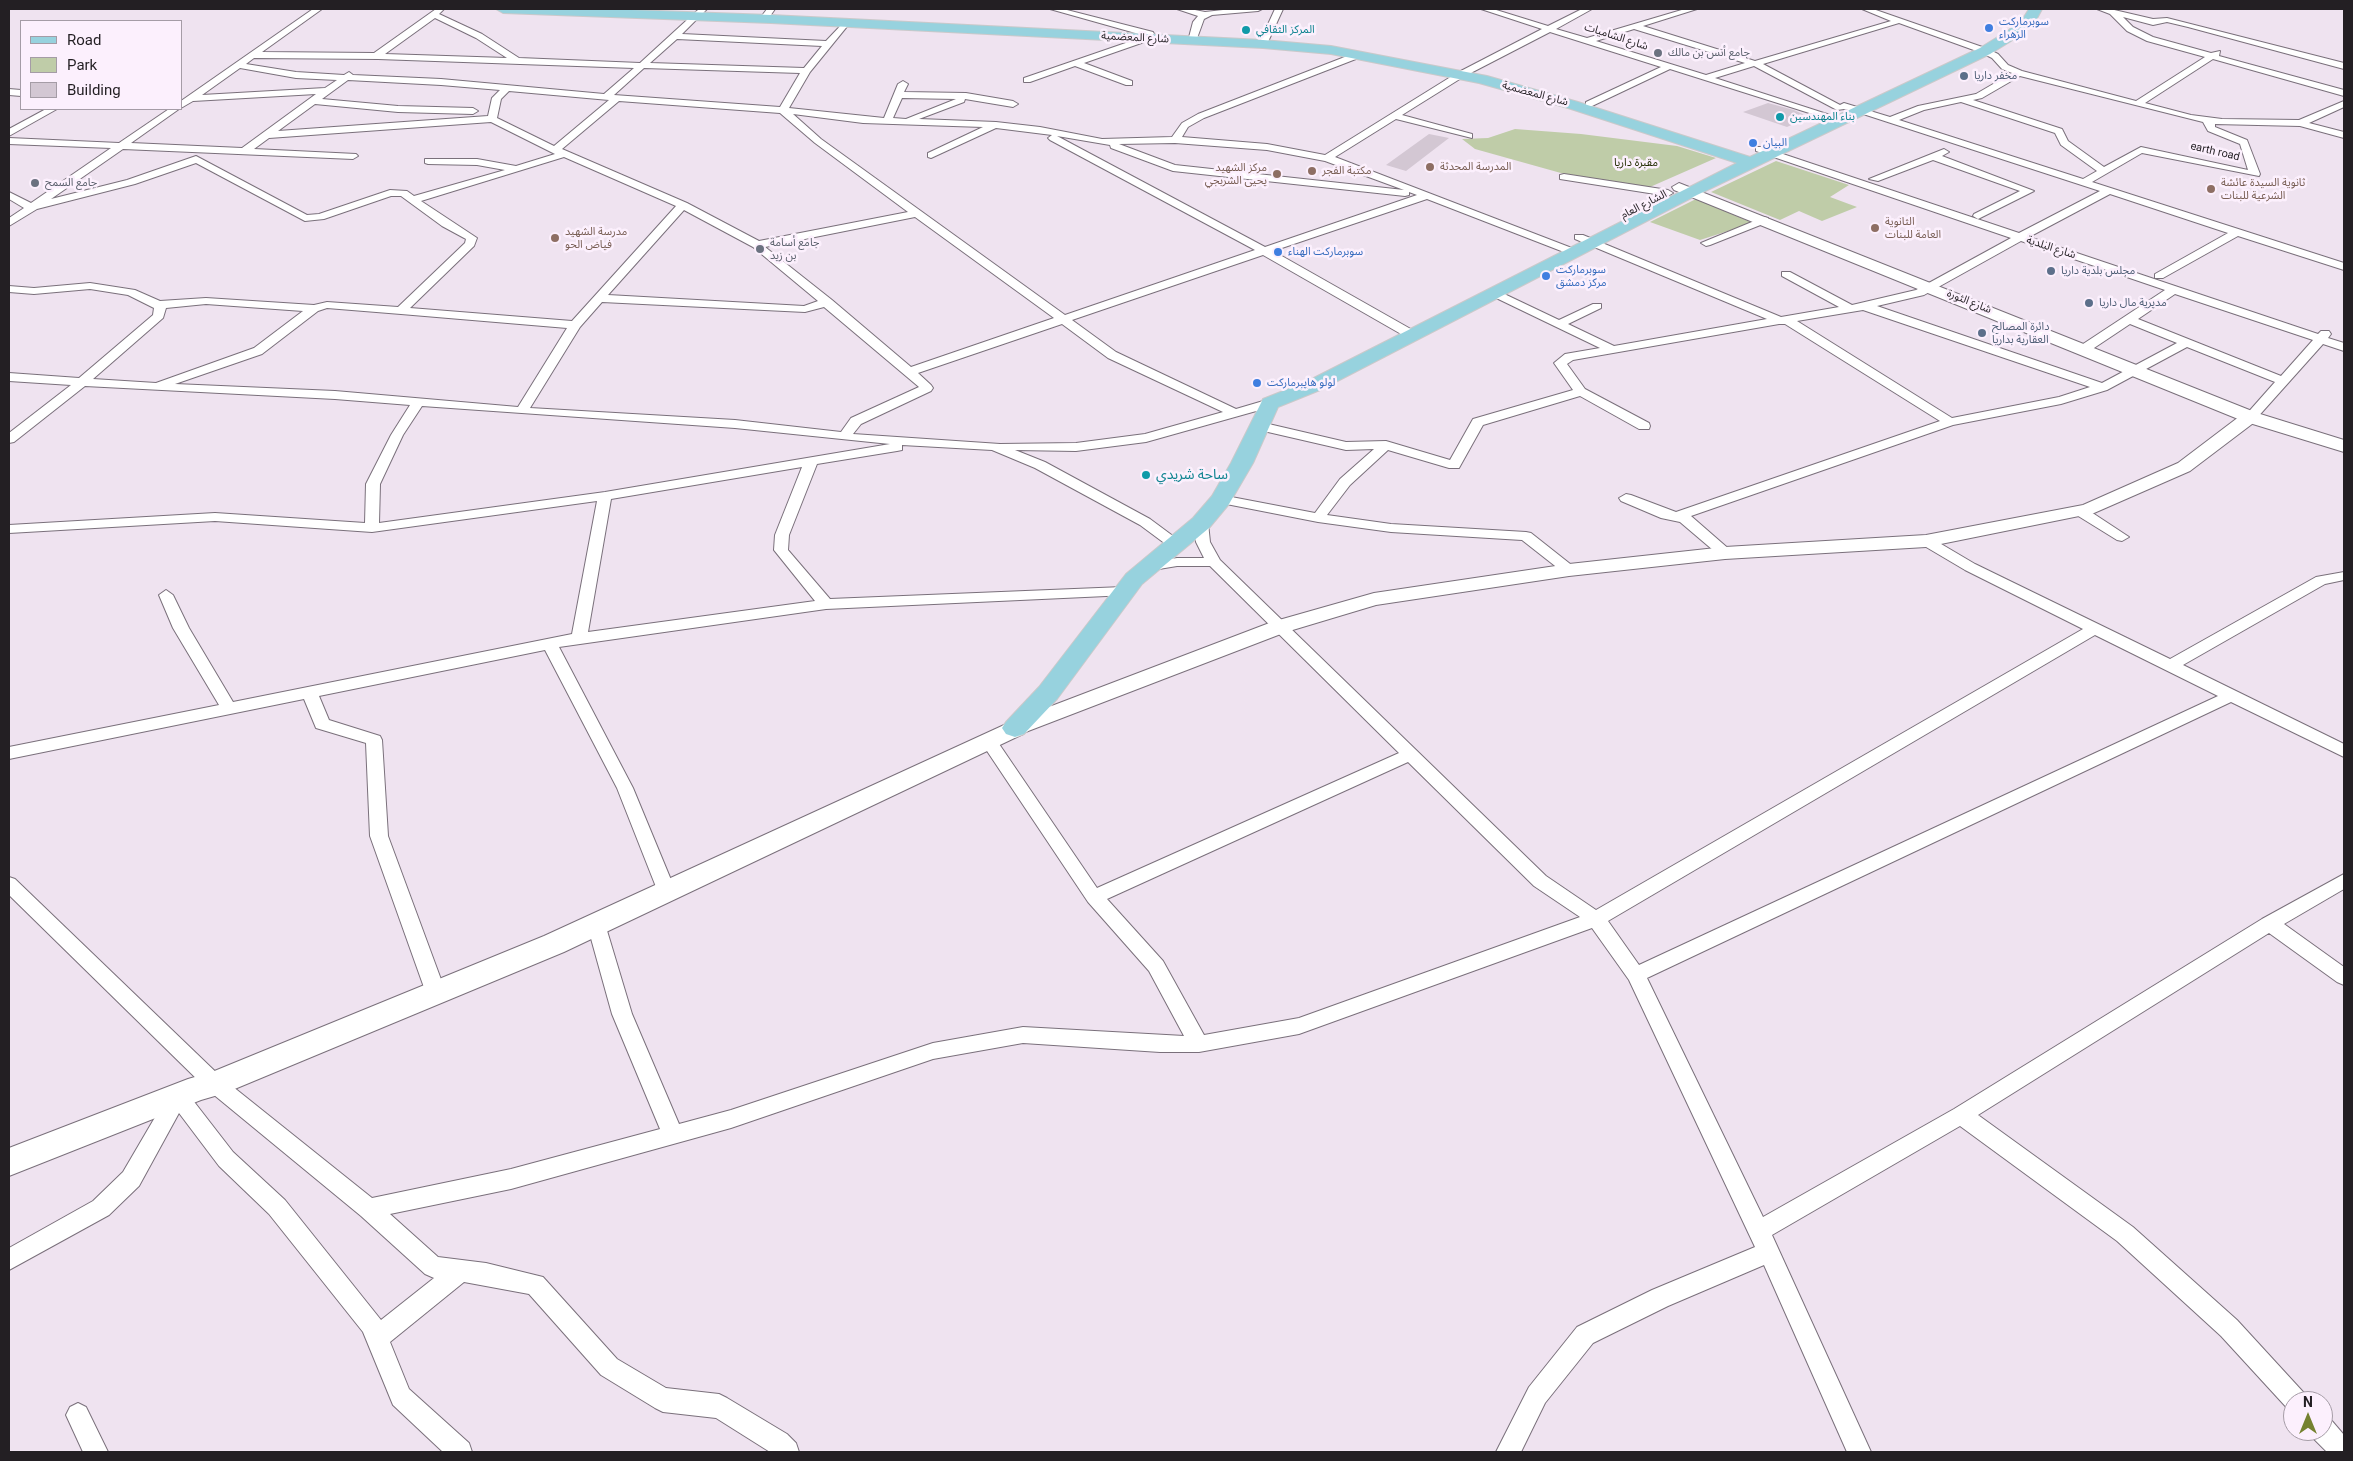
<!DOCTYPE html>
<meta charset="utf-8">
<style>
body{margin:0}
#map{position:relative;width:2353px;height:1461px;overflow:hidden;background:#efe3f0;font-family:Roboto,sans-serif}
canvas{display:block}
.frame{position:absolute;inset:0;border:10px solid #231f23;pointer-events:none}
.legend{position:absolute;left:20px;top:20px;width:162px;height:90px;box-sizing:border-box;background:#fcf0fd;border:1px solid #a59ca6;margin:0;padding:6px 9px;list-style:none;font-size:15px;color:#231f23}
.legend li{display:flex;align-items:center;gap:10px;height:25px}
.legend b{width:25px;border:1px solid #a59ca6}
.north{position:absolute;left:2283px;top:1391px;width:50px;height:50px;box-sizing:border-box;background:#fcf0fd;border:1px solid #a59ca6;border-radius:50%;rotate:0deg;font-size:14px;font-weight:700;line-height:20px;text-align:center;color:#231f23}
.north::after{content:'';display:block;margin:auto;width:18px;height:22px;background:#758230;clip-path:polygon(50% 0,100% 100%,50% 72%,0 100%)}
</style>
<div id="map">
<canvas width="2353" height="1461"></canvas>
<div class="frame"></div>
<ul class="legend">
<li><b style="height:6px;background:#97d2de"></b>Road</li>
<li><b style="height:14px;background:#bfcca8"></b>Park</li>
<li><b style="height:14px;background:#d3c7d3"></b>Building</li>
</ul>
<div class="north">N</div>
</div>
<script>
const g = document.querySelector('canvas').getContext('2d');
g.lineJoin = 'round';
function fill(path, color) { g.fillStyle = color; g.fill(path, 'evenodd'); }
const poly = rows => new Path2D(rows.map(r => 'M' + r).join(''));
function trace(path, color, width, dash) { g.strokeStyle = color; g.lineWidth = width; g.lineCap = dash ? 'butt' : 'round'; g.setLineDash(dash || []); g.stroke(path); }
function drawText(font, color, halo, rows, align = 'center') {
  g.font = font + ' Roboto,"Noto Sans Arabic",sans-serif'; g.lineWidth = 5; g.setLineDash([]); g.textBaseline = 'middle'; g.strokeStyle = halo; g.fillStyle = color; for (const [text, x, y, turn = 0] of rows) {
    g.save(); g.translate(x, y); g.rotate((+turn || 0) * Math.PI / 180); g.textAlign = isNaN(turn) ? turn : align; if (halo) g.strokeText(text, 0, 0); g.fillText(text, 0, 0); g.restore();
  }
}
fill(poly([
 [1515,129,1581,134,1677,146,1716,158,1650,187,1568,175,1475,149,1462,139,1488,138],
 [1776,161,1849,185,1830,197,1857,207,1822,221,1799,211,1780,220,1711,192],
 [1696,199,1753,223,1700,240,1650,222]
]), '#bfcca8');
fill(poly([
 [1768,103,1794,110,1809,117,1787,127,1743,112],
 [1429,134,1449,138,1406,171,1386,165]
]), '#d3c7d3');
const minor = poly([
 [313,9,322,9,262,52,374,53,436,9,444,9,439,14,482,34,519,58,640,63,699,9,707,9,682,34,826,41,845,21,849,24,810,72,789,108,884,118,898,84,903,81,908,84,904,92,966,93,1013,101,1018,104,1013,107,965,99,964,102,919,119,996,122,1040,127,1102,139,1172,137,1182,123,1198,114,1355,53,1361,53,1361,57,1204,118,1188,127,1182,137,1267,144,1325,155,1457,73,1542,29,1481,9,1493,9,1548,26,1582,9,1592,9,1556,29,1587,38,1685,9,1697,9,1643,26,1755,61,1891,21,1862,9,1873,9,1988,49,1998,54,2008,65,2022,71,2136,101,2205,57,2147,41,2127,31,2110,14,2097,9,2110,9,2153,19,2167,18,2344,63,2344,69,2188,27,2167,22,2153,25,2123,17,2133,27,2153,37,2211,53,2220,51,2219,56,2344,90,2344,96,2213,59,2145,103,2191,115,2222,119,2299,120,2344,101,2344,107,2309,123,2344,132,2344,138,2300,126,2215,124,2215,127,2247,140,2260,174,2259,176,2142,153,2092,182,2344,263,2344,270,2238,236,2163,278,2155,278,2155,274,2228,233,2110,194,2029,237,2318,334,2321,331,2329,331,2331,334,2328,338,2344,343,2344,351,2323,344,2255,420,2250,421,2244,417,2275,382,2187,347,2107,390,2061,404,1953,425,1691,516,1730,550,1732,553,1725,557,1720,556,1680,522,1661,518,1621,501,1619,498,1626,494,1631,495,1676,512,1940,421,1785,324,1779,324,1573,360,1567,364,1585,389,1649,423,1650,426,1649,429,1639,429,1580,396,1483,425,1459,468,1449,468,1388,450,1350,485,1327,515,1391,524,1526,532,1531,533,1574,567,1576,570,1574,573,1564,573,1522,540,1391,532,1318,522,1216,502,1214,499,1221,495,1315,513,1340,479,1374,449,1346,450,1255,429,1254,426,1255,423,1260,422,1346,442,1386,441,1450,460,1473,419,1573,390,1554,363,1565,354,1600,348,1490,295,1490,291,1498,291,1559,320,1593,304,1601,304,1601,308,1568,324,1614,346,1767,319,1575,239,1575,235,1583,235,1781,317,1839,307,1782,276,1782,272,1790,272,1852,305,1916,290,2011,238,1756,151,1756,147,1762,147,2019,233,2100,191,1857,112,1844,109,1837,110,1754,66,1715,78,1830,115,1822,117,1670,69,1592,106,1586,106,1586,102,1661,67,1550,32,1463,77,1402,115,1472,134,1472,138,1396,119,1335,157,1577,250,1577,254,1569,254,1427,199,1273,251,1416,332,1416,338,1408,338,1263,255,1072,320,1116,352,1236,409,1270,399,1276,403,1274,406,1146,442,1076,451,1015,450,1045,462,1150,519,1181,542,1183,545,1181,548,1171,548,1140,525,1035,468,992,450,902,445,902,450,897,451,817,464,789,535,788,550,830,599,1123,587,1128,589,1130,592,1128,595,826,609,559,647,633,788,676,892,673,897,667,899,661,897,658,892,617,788,545,650,319,696,329,720,380,736,382,740,388,836,446,993,443,999,436,1001,429,999,426,993,370,836,366,743,316,728,304,699,9,759,9,747,219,705,173,628,159,595,166,590,173,595,189,628,233,702,572,634,597,501,372,532,215,521,9,533,9,525,215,513,365,523,366,484,391,435,410,405,335,399,85,386,14,442,9,443,9,433,71,385,9,381,9,373,79,378,153,315,154,308,128,295,90,289,34,294,9,292,9,286,34,288,90,283,135,290,160,301,206,298,314,305,327,302,398,307,465,243,466,239,442,226,401,196,391,196,324,219,305,221,196,163,135,184,37,209,9,226,9,218,24,208,9,199,9,192,31,203,111,148,9,144,9,138,119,143,169,109,179,109,131,143,242,148,316,94,193,101,181,108,181,101,313,9],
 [435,18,476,38,507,58,385,54,435,18],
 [1899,23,1982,53,1992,58,2002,69,2012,73,1976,94,1918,106,1890,117,1844,103,1840,105,1763,64,1899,23],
 [1634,29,1745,63,1706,75,1596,41,1634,29],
 [677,39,822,46,804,68,650,63,677,39],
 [254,58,378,59,634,68,604,94,441,79,353,75,349,72,344,75,296,72,246,64,254,58],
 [240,68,296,78,337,80,325,88,202,95,240,68],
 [644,68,800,73,780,107,614,95,644,68],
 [2020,76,2203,122,2208,131,2240,144,2248,170,2141,147,2104,167,2068,141,2062,129,1973,100,1982,98,2020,76],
 [348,80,441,85,500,90,492,98,488,116,278,131,315,104,398,112,473,114,478,111,473,108,398,106,322,99,348,80],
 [509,91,609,100,554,146,497,118,501,99,509,91],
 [902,98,956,99,906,119,893,118,902,98],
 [619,101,780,113,815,143,908,212,759,241,687,203,562,149,619,101],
 [1961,102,2055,133,2061,145,2097,171,2083,179,1899,120,1924,110,1961,102],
 [793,114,863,123,983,127,928,153,928,157,931,158,996,128,1052,135,1048,138,1050,140,1255,250,1065,315,821,139,793,114],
 [491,122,555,154,516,166,477,159,425,159,425,163,428,164,477,165,505,170,414,196,407,191,390,190,319,214,307,215,196,156,127,180,51,199,123,149,353,159,358,156,356,154,254,149,269,138,491,122],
 [1057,136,1110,145,1111,148,1173,171,1405,196,1409,195,1409,192,1417,195,1265,247,1057,136],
 [1175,143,1267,150,1325,161,1404,190,1175,165,1119,144,1175,143],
 [564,157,676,206,572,321,410,308,474,246,477,238,421,201,564,157],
 [684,210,753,247,818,301,804,306,608,295,684,210],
 [915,217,1054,318,911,367,832,300,765,247,915,217],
 [2021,241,2165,290,2080,346,2078,349,2080,352,2088,352,2130,324,2177,343,2102,383,1877,306,1924,295,2021,241],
 [2175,294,2313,340,2281,376,2138,319,2175,294],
 [602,302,805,312,824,307,919,387,851,418,841,432,735,420,530,408,580,327,602,302],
 [206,304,303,311,254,348,156,383,93,379,163,318,166,308,206,304],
 [327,308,401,314,567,328,518,407,335,391,175,384,262,354,318,311,327,308],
 [1863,310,2090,387,2059,397,1952,418,1797,321,1863,310],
 [1062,324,1108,358,1223,412,1145,434,1076,443,1000,444,853,434,861,424,931,391,933,388,931,385,918,373,1062,324],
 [422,406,735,428,890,444,605,492,379,523,380,484,403,435,422,406],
 [802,467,775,535,774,550,815,601,588,632,611,499,802,467],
 [767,9,775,9,768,19,762,19,761,17,767,9],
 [1050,9,1063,9,1153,32,1154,34,1150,36,1150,40,1084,63,1132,81,1132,85,1126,85,1075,66,1030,82,1024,82,1024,78,1146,36,1050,9],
 [1177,9,1190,9,1205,12,1232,9,1262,9,1258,11,1212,15,1204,19,1196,41,1192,44,1188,41,1193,22,1198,16,1177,9],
 [1275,9,1283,9,1267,44,1260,46,1259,44,1275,9],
 [9,89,21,90,21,96,9,95,9,89],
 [46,109,57,109,9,136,9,129,46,109],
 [1944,149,1949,152,1942,156,2034,191,1978,219,1973,216,1974,214,2020,191,1933,160,1878,181,1869,179,1944,149],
 [1564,174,1668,190,1673,193,1668,196,1560,179,1560,175,1564,174],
 [1764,217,1768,218,1768,222,1710,245,1706,246,1701,243,1764,217],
 [2080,507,2085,508,2129,537,2122,541,2117,540,2075,514,2073,511,2080,507],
 [1201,519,1208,523,1210,542,1220,560,1546,876,1596,910,2083,629,1965,570,1921,544,1919,541,1921,538,1931,538,1975,564,2170,659,2316,577,2344,572,2344,580,2325,584,2183,665,2344,744,2344,757,2231,702,1647,978,1763,1217,1954,1109,2262,919,2344,874,2344,889,2284,924,2344,967,2344,985,2337,982,2269,933,1978,1115,2133,1227,2237,1320,2304,1393,2308,1401,2293,1401,2293,1412,2288,1409,2221,1336,2117,1241,1960,1126,1772,1235,1871,1452,1847,1452,1764,1265,1668,1306,1593,1343,1545,1403,1521,1452,1496,1452,1529,1387,1577,1327,1652,1290,1755,1247,1629,980,1592,928,1299,1034,1199,1052,1160,1052,1023,1043,933,1059,731,1128,511,1189,390,1214,438,1257,486,1263,543,1277,617,1359,666,1388,719,1394,727,1398,787,1434,796,1443,799,1452,770,1452,716,1418,663,1412,655,1408,601,1375,529,1294,464,1282,390,1342,409,1389,469,1443,472,1452,443,1452,393,1405,363,1332,269,1214,219,1166,179,1113,139,1186,109,1215,9,1270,9,1248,93,1201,123,1172,171,1090,178,1087,185,1090,233,1152,285,1200,381,1320,434,1278,425,1274,361,1216,208,1090,9,895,9,877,15,879,222,1078,372,1198,511,1169,660,1129,612,1014,587,924,589,919,596,917,603,919,605,924,632,1014,679,1124,731,1110,933,1043,1023,1027,1184,1036,1149,971,1088,902,981,742,983,738,995,738,1097,888,1399,753,1210,566,1177,566,1147,571,1142,570,1140,567,1142,564,1147,563,1177,558,1204,558,1196,542,1194,523,1201,519],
 [2095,635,2218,696,1639,965,1608,921,2095,635],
 [1408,762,1534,886,1580,917,1299,1018,1204,1035,1163,961,1107,899,1408,762],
 [78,1403,86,1407,108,1452,83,1452,66,1415,70,1407,78,1403],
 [2323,1418,2332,1421,2344,1435,2344,1452,2327,1452,2314,1439,2311,1431,2323,1431,2323,1418]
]);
const tertiary = poly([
 [2250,412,2256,413,2258,417,2256,421,2190,471,2094,513,1926,547,1725,559,1569,576,1376,605,1286,632,1023,733,1015,735,1007,733,1004,728,1007,723,1272,622,1374,593,1569,564,1725,547,1926,535,2083,505,2178,463,2244,413,2250,412]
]);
const secondary = poly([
 [1679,183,2257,413,2344,440,2344,452,2243,421,1674,190,1672,187,1679,183],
 [1015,720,1023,722,1027,728,1023,734,564,952,225,1093,201,1100,9,1176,9,1148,188,1079,212,1072,544,936,1015,720]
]);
const primary = poly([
 [496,9,603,9,771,15,1263,40,1331,46,1487,76,1578,102,1750,157,1980,48,2009,30,2024,17,2029,9,2042,9,2035,22,2019,36,1990,54,1697,195,1320,390,1278,407,1253,463,1229,504,1209,528,1142,584,1057,699,1024,734,1015,737,1006,734,1002,728,1006,722,1039,687,1126,574,1193,518,1212,496,1231,463,1263,399,1306,382,1737,163,1568,108,1479,83,1331,54,1263,48,771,23,503,13,496,9]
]);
trace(minor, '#7a707b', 2);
trace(tertiary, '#7a707b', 2);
trace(secondary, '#7a707b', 2);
trace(primary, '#cac9ca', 2);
fill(minor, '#fff');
fill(tertiary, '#fff');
fill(secondary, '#fff');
fill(primary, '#97d2de');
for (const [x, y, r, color] of [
 [1989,28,5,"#3f7fe0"],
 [1246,30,5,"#0f9aa8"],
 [1658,53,5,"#6b7280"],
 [1964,76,5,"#5c6f8a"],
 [1780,117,5,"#0f9aa8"],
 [1753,143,5,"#3f7fe0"],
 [1430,167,5,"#8d6e63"],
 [1312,171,5,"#8d6e63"],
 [1277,174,5,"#8d6e63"],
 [35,183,5,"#6b7280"],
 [2211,189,5,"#8d6e63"],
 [1875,228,5,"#8d6e63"],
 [555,238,5,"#8d6e63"],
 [760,249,5,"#6b7280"],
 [1278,252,5,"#3f7fe0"],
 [2051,271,5,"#5c6f8a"],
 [1546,276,5,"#3f7fe0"],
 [2089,303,5,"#5c6f8a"],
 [1982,333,5,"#5c6f8a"],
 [1257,383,5,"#3f7fe0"],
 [1146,475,5,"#0f9aa8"]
]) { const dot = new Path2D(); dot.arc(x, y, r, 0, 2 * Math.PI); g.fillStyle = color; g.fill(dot); trace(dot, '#fcf0fd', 2); }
drawText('11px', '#366cbe', '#fcf0fd', [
 ["سوبرماركت",1999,22],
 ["الزهراء",1999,35],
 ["البيان",1763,143],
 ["سوبرماركت الهناء",1288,252],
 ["سوبرماركت",1556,270],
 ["مركز دمشق",1556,283],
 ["لولو هايبرماركت",1267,383]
], 'left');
drawText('11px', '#0d838f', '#fcf0fd', [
 ["المركز الثقافي",1256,30],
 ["بناء المهندسين",1790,117]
], 'left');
drawText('11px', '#231f23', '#fcf0fd', [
 ["شارع الشاميات",1616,37,18],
 ["شارع المعضمية",1135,38,3],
 ["شارع المعضمية",1535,94,15],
 ["earth road",2215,152,13],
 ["الشارع العام",1644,205,-27],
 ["شارع البلدية",2051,248,18],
 ["شارع الثورة",1969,302,22]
]);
drawText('11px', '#5b616d', '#fcf0fd', [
 ["جامع أنس بن مالك",1668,53],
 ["جامع السمح",45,183],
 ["جامع أسامة",770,243],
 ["بن زيد",770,256]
], 'left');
drawText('11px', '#4e5e75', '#fcf0fd', [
 ["مخفر داريا",1974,76],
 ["مجلس بلدية داريا",2061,271],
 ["مديرية مال داريا",2099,303],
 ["دائرة المصالح",1992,327],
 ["العقارية بداريا",1992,340]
], 'left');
drawText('11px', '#232e02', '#fcf0fd', [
 ["مقبرة داريا",1636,163]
]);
drawText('11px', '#785e54', '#fcf0fd', [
 ["المدرسة المحدثة",1440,167],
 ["مركز الشهيد",1267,168,"right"],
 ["يحيى الشربجي",1267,181,"right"],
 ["مكتبة الفجر",1322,171],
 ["ثانوية السيدة عائشة",2221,183],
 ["الشرعية للبنات",2221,196],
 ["الثانوية",1885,222],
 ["العامة للبنات",1885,235],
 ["مدرسة الشهيد",565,232],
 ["فياض الحو",565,245]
], 'left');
drawText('14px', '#0d838f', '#fcf0fd', [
 ["ساحة شريدي",1156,475]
], 'left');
</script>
